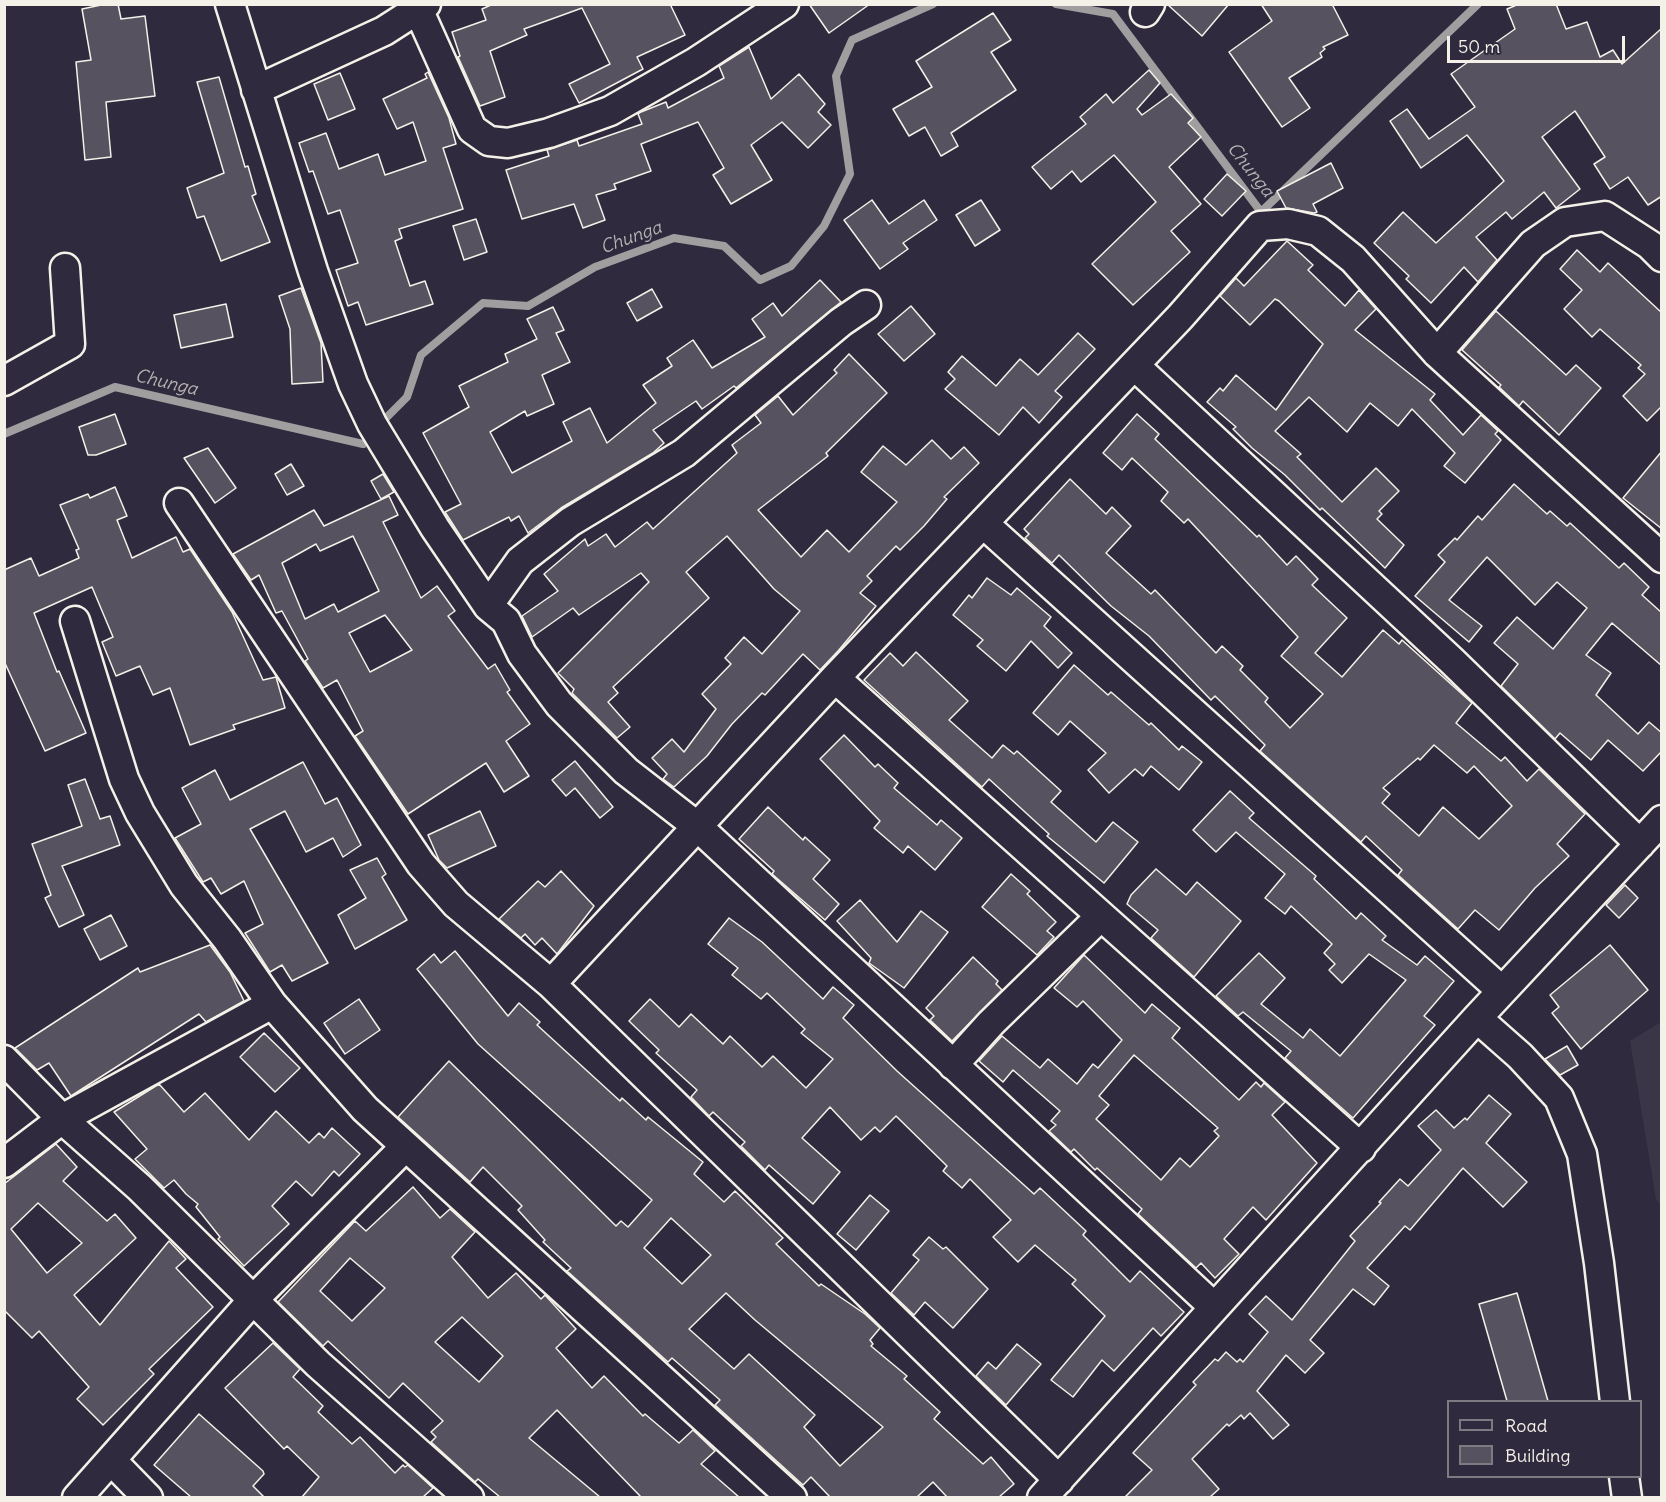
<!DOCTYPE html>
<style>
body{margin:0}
#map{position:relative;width:1666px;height:1502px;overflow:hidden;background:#2f2a3d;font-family:Delius,sans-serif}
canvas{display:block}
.frame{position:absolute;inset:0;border:6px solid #f4f1e8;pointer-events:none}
.legend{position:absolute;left:1447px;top:1400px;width:195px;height:78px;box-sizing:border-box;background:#2f2a3d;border:2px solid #7e7a81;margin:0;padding:8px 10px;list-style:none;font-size:18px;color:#f4f1e8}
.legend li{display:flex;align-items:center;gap:12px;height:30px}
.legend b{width:30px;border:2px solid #7e7a81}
.scale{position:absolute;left:1447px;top:36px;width:178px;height:27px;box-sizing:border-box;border:3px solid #f4f1e8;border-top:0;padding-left:8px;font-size:18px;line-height:21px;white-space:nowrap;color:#f4f1e8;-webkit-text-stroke:4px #2f2a3d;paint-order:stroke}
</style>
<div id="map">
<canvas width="1666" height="1502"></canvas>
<div class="frame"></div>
<ul class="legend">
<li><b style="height:8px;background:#2f2a3d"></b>Road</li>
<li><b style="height:16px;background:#56525f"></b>Building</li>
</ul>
<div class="scale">50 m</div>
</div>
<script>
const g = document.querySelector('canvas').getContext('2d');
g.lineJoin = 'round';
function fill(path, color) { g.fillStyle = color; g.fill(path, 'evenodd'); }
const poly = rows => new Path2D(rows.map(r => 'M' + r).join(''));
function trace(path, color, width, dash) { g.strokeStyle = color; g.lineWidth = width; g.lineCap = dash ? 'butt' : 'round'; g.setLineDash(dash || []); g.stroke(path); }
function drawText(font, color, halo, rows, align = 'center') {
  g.font = font + ' Delius,sans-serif'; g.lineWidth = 4.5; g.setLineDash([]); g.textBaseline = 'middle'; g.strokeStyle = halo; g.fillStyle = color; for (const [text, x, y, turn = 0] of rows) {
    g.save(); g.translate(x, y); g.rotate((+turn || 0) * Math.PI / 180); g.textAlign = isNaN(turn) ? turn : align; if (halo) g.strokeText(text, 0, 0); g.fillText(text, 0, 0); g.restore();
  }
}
fill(poly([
 [1661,1022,1661,1206,1656,1199,1630,1041]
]), '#3b3647');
trace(poly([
 [1056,4,1113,14,1261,212,1478,4],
 [379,425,407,397,421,355,483,303,528,306,595,267,674,238,724,246,760,280,791,266,824,226,850,174,836,76,852,40,933,4],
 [4,434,115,387,363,444]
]), '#a19ea0', 8);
const building = poly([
 [106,4,118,4,121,19,145,16,155,96,106,102,111,157,85,160,76,62,91,60,82,9,106,4],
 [493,4,670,4,685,35,637,57,643,69,579,103,569,84,610,64,582,8,524,29,527,35,490,51,505,97,480,106,458,57,460,56,452,32,486,20,482,9,493,4],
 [809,4,870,4,829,33,809,4],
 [1167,4,1229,4,1202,36,1167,4],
 [1261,4,1332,4,1348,35,1323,47,1325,49,1320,53,1322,57,1289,78,1310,108,1282,127,1229,52,1272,21,1261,4],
 [1519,4,1556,4,1566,29,1587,22,1600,57,1613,50,1622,64,1662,28,1662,196,1648,205,1628,177,1610,189,1594,164,1605,157,1575,111,1542,137,1580,189,1556,208,1544,192,1512,219,1506,212,1476,237,1497,260,1478,282,1464,267,1431,303,1406,279,1409,276,1374,243,1403,212,1436,243,1504,181,1467,135,1421,168,1390,121,1407,109,1429,139,1475,107,1451,74,1515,29,1507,9,1519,4],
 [993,13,1011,40,991,52,1016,90,951,133,958,146,941,156,925,127,909,136,893,109,932,87,916,61,993,13],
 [749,47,771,99,799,74,825,104,818,112,831,125,808,148,782,122,751,145,772,180,731,204,713,175,724,168,698,122,641,144,651,171,614,184,616,189,596,195,605,220,583,228,574,204,522,219,506,170,549,156,547,150,577,140,579,146,642,124,638,114,641,112,666,102,668,108,724,78,719,66,749,47],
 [1149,70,1160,83,1137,109,1142,115,1171,94,1193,118,1188,123,1201,137,1169,167,1201,204,1171,231,1190,252,1133,305,1092,264,1156,202,1114,155,1081,182,1072,171,1051,189,1032,167,1086,124,1080,117,1106,94,1113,103,1149,70],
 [428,72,449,118,456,144,443,148,463,209,399,229,402,238,395,241,410,286,425,281,433,304,366,325,358,302,348,306,336,270,358,263,340,210,328,214,313,171,309,172,299,143,326,133,339,169,378,154,385,175,426,161,413,122,397,129,383,99,427,78,425,74,428,72],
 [340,73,355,109,328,120,314,84,340,73],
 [219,77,245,167,248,166,256,194,252,196,270,242,221,261,204,216,197,218,187,188,224,173,197,82,219,77],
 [1331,163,1343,188,1313,204,1317,212,1314,213,1286,208,1277,191,1331,163],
 [1227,174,1246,191,1222,216,1204,199,1227,174],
 [872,200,889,224,924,200,937,220,903,243,908,249,880,269,844,220,872,200],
 [981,200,1000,230,975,246,956,215,981,200],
 [476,219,487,252,464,260,453,226,476,219],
 [1287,241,1313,265,1308,270,1345,306,1359,290,1376,309,1355,330,1435,394,1430,400,1463,435,1481,415,1498,431,1495,434,1501,440,1465,483,1444,466,1455,453,1412,409,1398,426,1370,403,1347,432,1309,397,1275,431,1301,454,1297,457,1342,502,1376,468,1399,491,1379,511,1382,514,1377,519,1404,545,1385,568,1322,508,1320,510,1285,475,1252,448,1233,429,1236,427,1207,402,1220,388,1223,391,1236,375,1276,410,1323,344,1279,301,1275,299,1250,325,1220,296,1236,278,1244,286,1287,241],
 [1577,250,1600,272,1608,263,1662,313,1662,406,1647,421,1623,396,1645,374,1638,368,1641,365,1600,329,1592,337,1564,309,1582,290,1560,269,1577,250],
 [820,280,841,302,736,388,734,386,702,409,696,401,653,430,664,443,653,453,561,508,528,533,519,516,511,521,509,517,463,540,445,512,461,504,423,433,469,407,459,386,508,362,505,354,537,339,527,319,553,307,564,330,556,333,570,362,542,375,554,404,527,416,525,411,490,432,512,473,572,441,563,422,590,408,607,443,656,403,643,385,672,366,667,358,693,340,712,368,765,337,752,319,773,303,782,316,820,280],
 [301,288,321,343,323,382,292,384,290,329,279,296,301,288],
 [652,289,662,307,637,321,627,303,652,289],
 [226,304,233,337,181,348,174,315,226,304],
 [911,306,935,334,904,361,878,334,911,306],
 [1496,311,1566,375,1576,365,1601,388,1559,435,1523,401,1519,406,1499,387,1501,385,1462,350,1496,311],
 [1078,333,1095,349,1055,391,1062,397,1039,423,1023,407,999,435,945,389,955,379,948,372,962,356,996,386,1020,359,1038,375,1078,333],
 [849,354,887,393,826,453,828,456,758,510,801,557,827,530,849,552,897,502,861,472,883,446,906,465,932,440,951,459,964,447,979,463,944,497,947,499,924,526,900,550,896,546,867,576,872,581,860,593,876,606,838,651,820,670,803,654,765,695,762,693,732,724,707,756,674,787,663,779,667,774,652,758,672,739,684,752,716,709,702,694,731,664,725,658,744,637,762,654,800,611,774,589,727,536,686,572,709,598,613,687,618,693,608,702,630,727,617,738,572,693,574,689,558,673,649,582,641,573,579,615,573,608,532,637,522,616,558,591,544,574,585,539,588,546,606,534,615,547,647,522,653,529,737,453,732,445,761,423,755,415,778,396,793,415,837,373,834,370,849,354],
 [115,414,126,444,96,455,88,455,79,427,115,414],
 [1137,414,1159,434,1155,439,1257,537,1259,535,1287,565,1296,556,1318,579,1312,585,1347,618,1315,653,1342,677,1383,630,1399,644,1402,640,1472,703,1456,723,1501,761,1505,757,1527,781,1539,769,1585,814,1557,844,1569,856,1535,888,1499,930,1475,910,1458,929,1398,875,1402,870,1366,836,1361,842,1260,751,1265,745,1215,696,1211,700,1149,636,1111,606,1059,555,1052,563,1025,538,1029,534,1024,529,1070,479,1106,514,1112,507,1131,526,1106,553,1151,594,1155,590,1216,653,1222,646,1243,666,1240,670,1268,698,1265,702,1290,728,1323,694,1281,656,1298,637,1188,519,1184,523,1161,501,1168,492,1132,458,1122,470,1103,453,1137,414],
 [1434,745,1467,773,1474,766,1512,806,1479,839,1443,807,1419,836,1382,803,1390,794,1383,788,1418,758,1420,760,1434,745],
 [208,448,236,488,215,503,184,458,208,448],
 [1662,451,1662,529,1623,498,1662,451],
 [291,464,304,486,287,495,275,474,291,464],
 [383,474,394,492,381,499,371,481,383,474],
 [1514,484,1547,514,1550,511,1567,526,1570,523,1619,568,1624,563,1649,587,1642,595,1662,613,1662,666,1612,623,1586,655,1611,673,1596,695,1638,734,1649,722,1662,733,1662,751,1643,771,1608,740,1591,760,1560,733,1555,739,1501,686,1518,664,1494,643,1517,617,1553,649,1587,608,1557,582,1535,605,1487,557,1449,600,1482,626,1469,642,1415,596,1445,562,1438,555,1455,538,1457,540,1478,516,1482,520,1514,484],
 [115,487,127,516,117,520,132,558,176,537,183,552,190,549,232,612,263,680,276,677,285,708,233,725,235,729,190,745,170,688,153,695,140,666,116,676,102,642,113,637,92,587,34,613,57,672,59,671,86,733,45,751,4,661,4,570,31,558,39,576,79,558,76,550,79,549,60,505,88,494,90,498,115,487],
 [389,496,398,515,383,522,421,598,437,586,455,611,448,616,488,669,495,664,510,690,507,692,530,724,506,741,529,776,504,792,486,763,408,814,355,736,363,731,337,680,323,688,305,661,308,659,282,611,276,613,259,575,251,580,233,554,314,510,324,526,389,496],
 [353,536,379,591,338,612,334,604,305,619,282,563,316,544,320,551,353,536],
 [385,615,412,650,370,672,349,633,385,615],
 [987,578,1011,595,1017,588,1051,617,1044,626,1072,653,1058,668,1031,641,1006,671,977,646,983,640,953,615,969,595,972,598,987,578],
 [916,652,968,701,949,720,992,758,1003,745,1014,754,1017,751,1061,791,1051,802,1096,842,1113,822,1138,842,1104,883,1047,836,1049,834,989,779,982,787,864,680,890,653,903,666,916,652],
 [1074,665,1108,695,1111,692,1149,725,1151,723,1179,750,1182,746,1202,762,1179,790,1151,766,1143,776,1135,769,1109,793,1088,770,1106,753,1070,721,1058,735,1033,713,1074,665],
 [844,735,875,767,878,764,898,783,894,788,937,825,941,820,962,838,935,870,908,846,903,853,874,828,880,821,820,759,844,735],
 [575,761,613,807,600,818,575,788,566,796,552,780,575,761],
 [303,762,325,804,337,798,361,845,343,857,333,838,306,852,285,811,250,829,328,963,292,981,282,965,270,972,245,933,263,924,244,881,221,894,211,878,203,882,175,838,201,824,182,788,215,770,230,800,303,762],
 [85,779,100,819,110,816,120,845,62,866,84,915,59,927,45,898,51,895,32,844,82,826,68,785,85,779],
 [1230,791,1254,813,1249,818,1316,876,1314,879,1356,919,1361,913,1386,936,1382,940,1417,965,1425,956,1454,981,1424,1016,1435,1025,1353,1118,1285,1058,1291,1051,1243,1012,1238,1016,1216,996,1259,953,1285,978,1261,1004,1303,1038,1310,1029,1340,1056,1406,980,1369,954,1342,983,1329,970,1335,964,1324,953,1332,944,1291,906,1285,914,1265,898,1285,874,1236,832,1216,852,1193,830,1230,791],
 [768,807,803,840,805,837,830,860,813,879,839,904,825,920,772,874,774,871,739,839,768,807],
 [480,811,496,846,447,868,439,860,428,835,480,811],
 [377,858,386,874,382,877,407,920,355,949,338,915,366,898,350,870,377,858],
 [1156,869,1186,895,1197,882,1241,921,1194,977,1151,938,1158,930,1127,904,1131,895,1156,869],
 [561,871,594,906,557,954,542,938,535,945,525,934,521,938,499,919,538,881,545,887,561,871],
 [1011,874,1030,891,1027,894,1056,922,1047,931,1054,937,1037,955,982,907,1011,874],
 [1625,885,1638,898,1619,918,1606,905,1625,885],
 [860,900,897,942,921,911,948,932,904,988,869,963,871,958,837,921,860,900],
 [111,915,127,946,100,960,84,929,111,915],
 [729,918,762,942,823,999,833,987,854,1005,843,1018,897,1071,1034,1194,1040,1188,1086,1231,1083,1235,1130,1282,1140,1271,1184,1312,1161,1336,1153,1328,1114,1371,1102,1360,1073,1397,1051,1380,1105,1316,1072,1284,1076,1280,1035,1245,1018,1262,993,1237,1011,1220,970,1179,962,1188,943,1171,947,1166,896,1116,880,1132,875,1127,861,1140,830,1107,802,1138,840,1172,813,1204,769,1165,765,1170,741,1146,745,1142,713,1112,709,1116,691,1097,697,1090,656,1053,659,1050,629,1021,650,999,679,1027,691,1014,723,1044,730,1036,762,1067,773,1056,806,1088,833,1059,801,1033,805,1029,767,993,761,999,732,975,738,968,708,944,729,918],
 [210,945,230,972,244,1001,206,1022,199,1014,71,1096,49,1063,37,1070,15,1048,138,968,140,972,210,945],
 [1610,945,1648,990,1581,1049,1552,1013,1559,1007,1550,995,1610,945],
 [455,951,508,1016,519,1003,540,1022,537,1025,620,1101,622,1098,646,1120,648,1117,703,1162,694,1174,724,1202,735,1191,783,1238,776,1244,819,1286,821,1284,865,1314,880,1328,870,1340,873,1344,871,1346,907,1376,904,1379,940,1412,934,1419,983,1464,991,1457,1014,1484,999,1497,947,1497,933,1482,917,1497,830,1497,811,1477,803,1485,715,1405,720,1400,672,1358,668,1362,567,1271,571,1268,543,1242,545,1240,518,1210,522,1206,483,1167,470,1182,398,1117,449,1061,616,1226,621,1221,628,1227,652,1200,478,1044,417,969,434,954,441,963,455,951],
 [671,1218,711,1255,682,1284,644,1248,671,1218],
 [726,1293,755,1320,883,1427,840,1466,804,1427,815,1415,749,1354,734,1369,689,1329,726,1293],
 [1084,955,1145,1013,1152,1004,1180,1028,1172,1038,1239,1100,1256,1082,1261,1087,1264,1083,1285,1102,1272,1115,1317,1163,1266,1220,1253,1207,1224,1239,1239,1254,1215,1278,1201,1263,1196,1268,1138,1214,1142,1209,1097,1168,1095,1170,1074,1149,1071,1152,1049,1131,1056,1125,1051,1121,1060,1111,1013,1070,1003,1082,979,1061,1002,1036,1040,1068,1048,1059,1077,1084,1093,1064,1098,1068,1122,1040,1083,1001,1077,1007,1054,988,1084,955],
 [1134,1055,1218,1128,1214,1131,1219,1136,1190,1167,1180,1158,1161,1180,1096,1119,1109,1105,1099,1096,1134,1055],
 [973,957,998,981,996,984,1002,990,952,1041,930,1020,934,1016,926,1008,973,957],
 [359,999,380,1030,345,1054,324,1023,359,999],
 [264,1033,300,1068,275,1092,240,1057,264,1033],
 [1567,1046,1578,1065,1560,1075,1545,1059,1567,1046],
 [159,1084,184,1112,205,1093,249,1140,276,1111,309,1143,319,1133,324,1138,332,1128,360,1154,339,1176,334,1171,312,1196,296,1181,272,1206,289,1224,244,1266,218,1239,220,1237,196,1207,198,1204,186,1194,174,1180,164,1188,135,1159,147,1149,114,1112,159,1084],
 [1489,1095,1511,1114,1486,1143,1527,1182,1503,1207,1463,1168,1410,1230,1405,1226,1367,1268,1389,1286,1374,1305,1353,1289,1310,1340,1324,1353,1305,1373,1286,1355,1257,1391,1289,1425,1273,1439,1250,1413,1244,1419,1241,1415,1229,1426,1227,1424,1192,1459,1219,1489,1210,1497,1125,1497,1152,1470,1133,1453,1196,1385,1193,1382,1215,1359,1218,1361,1226,1352,1237,1362,1240,1359,1243,1362,1268,1332,1249,1314,1266,1296,1292,1320,1355,1241,1350,1236,1381,1203,1379,1202,1400,1179,1408,1186,1441,1150,1418,1126,1436,1110,1454,1128,1465,1118,1467,1120,1489,1095],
 [56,1144,77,1167,63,1181,107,1221,115,1214,136,1238,74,1295,100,1325,169,1241,186,1259,176,1268,213,1307,149,1369,154,1374,103,1425,77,1399,89,1387,39,1331,32,1338,4,1310,4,1184,56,1144],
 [38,1203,82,1243,47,1273,11,1229,38,1203],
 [413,1187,440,1218,450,1209,475,1232,452,1257,488,1298,516,1273,541,1299,545,1295,576,1329,556,1348,592,1388,604,1376,643,1416,645,1414,679,1443,693,1430,715,1451,701,1464,739,1497,641,1497,557,1410,529,1438,600,1497,500,1497,478,1479,475,1482,431,1442,436,1437,431,1432,443,1421,403,1383,389,1398,328,1341,323,1346,278,1302,355,1221,366,1231,413,1187],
 [350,1258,385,1288,352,1321,320,1291,350,1258],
 [462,1317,503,1356,479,1382,435,1342,462,1317],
 [870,1195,889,1211,856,1250,837,1234,870,1195],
 [929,1237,943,1249,946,1247,988,1289,953,1328,925,1302,914,1315,891,1293,919,1260,913,1255,929,1237],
 [1517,1293,1548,1401,1507,1401,1479,1304,1517,1293],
 [273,1343,300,1369,293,1377,323,1406,318,1412,352,1444,360,1437,395,1473,403,1465,405,1467,408,1465,433,1488,423,1497,302,1497,319,1477,287,1446,284,1449,225,1388,273,1343],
 [1017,1344,1041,1364,1006,1405,976,1376,988,1362,996,1369,1017,1344],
 [199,1414,263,1471,264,1474,253,1486,264,1497,191,1497,154,1465,199,1414]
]);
fill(building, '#56525f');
trace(building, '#f4f1e8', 1.5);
const street = poly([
 [230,4,313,271,353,384,372,424,435,528,488,606],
 [418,9,472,129,489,141,508,143,549,133,610,111,696,62,784,4],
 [1145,12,1150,4],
 [256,90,384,31,426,4],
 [866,305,841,322,684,453,570,522,520,561,488,606,506,621,522,654,559,704,626,771,698,827,1214,1307],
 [1437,353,1533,244,1565,222,1605,216,1650,245,1662,257],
 [1134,365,1452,661,1640,844],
 [4,381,70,344,65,268],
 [179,503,421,864,456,904,551,984,1059,1480],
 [984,524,1502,991],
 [75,621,124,779,140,813,184,885,227,939,272,1004,365,1109,792,1498],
 [835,678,1361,1148],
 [551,984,835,678,1180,317,1260,226,1288,224,1318,231,1353,259,1437,353,1662,558],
 [1477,1018,1520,1056,1559,1098,1582,1154,1599,1263,1615,1402],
 [4,1060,62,1119,140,1188,318,1364,469,1498],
 [953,1065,991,1023,1101,916],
 [4,1163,62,1119,272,1004],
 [111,1460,148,1498],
 [1624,1476,1627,1498],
 [77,1498,252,1301,405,1147],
 [1042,1498,1477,1018,1662,820]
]);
trace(street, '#f4f1e8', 33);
trace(street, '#2f2a3d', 28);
drawText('italic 18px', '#b6b2b2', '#2f2a3d', [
 ["Chunga",1250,170,52],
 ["Chunga",631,238,-20],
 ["Chunga",166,383,13]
]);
</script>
